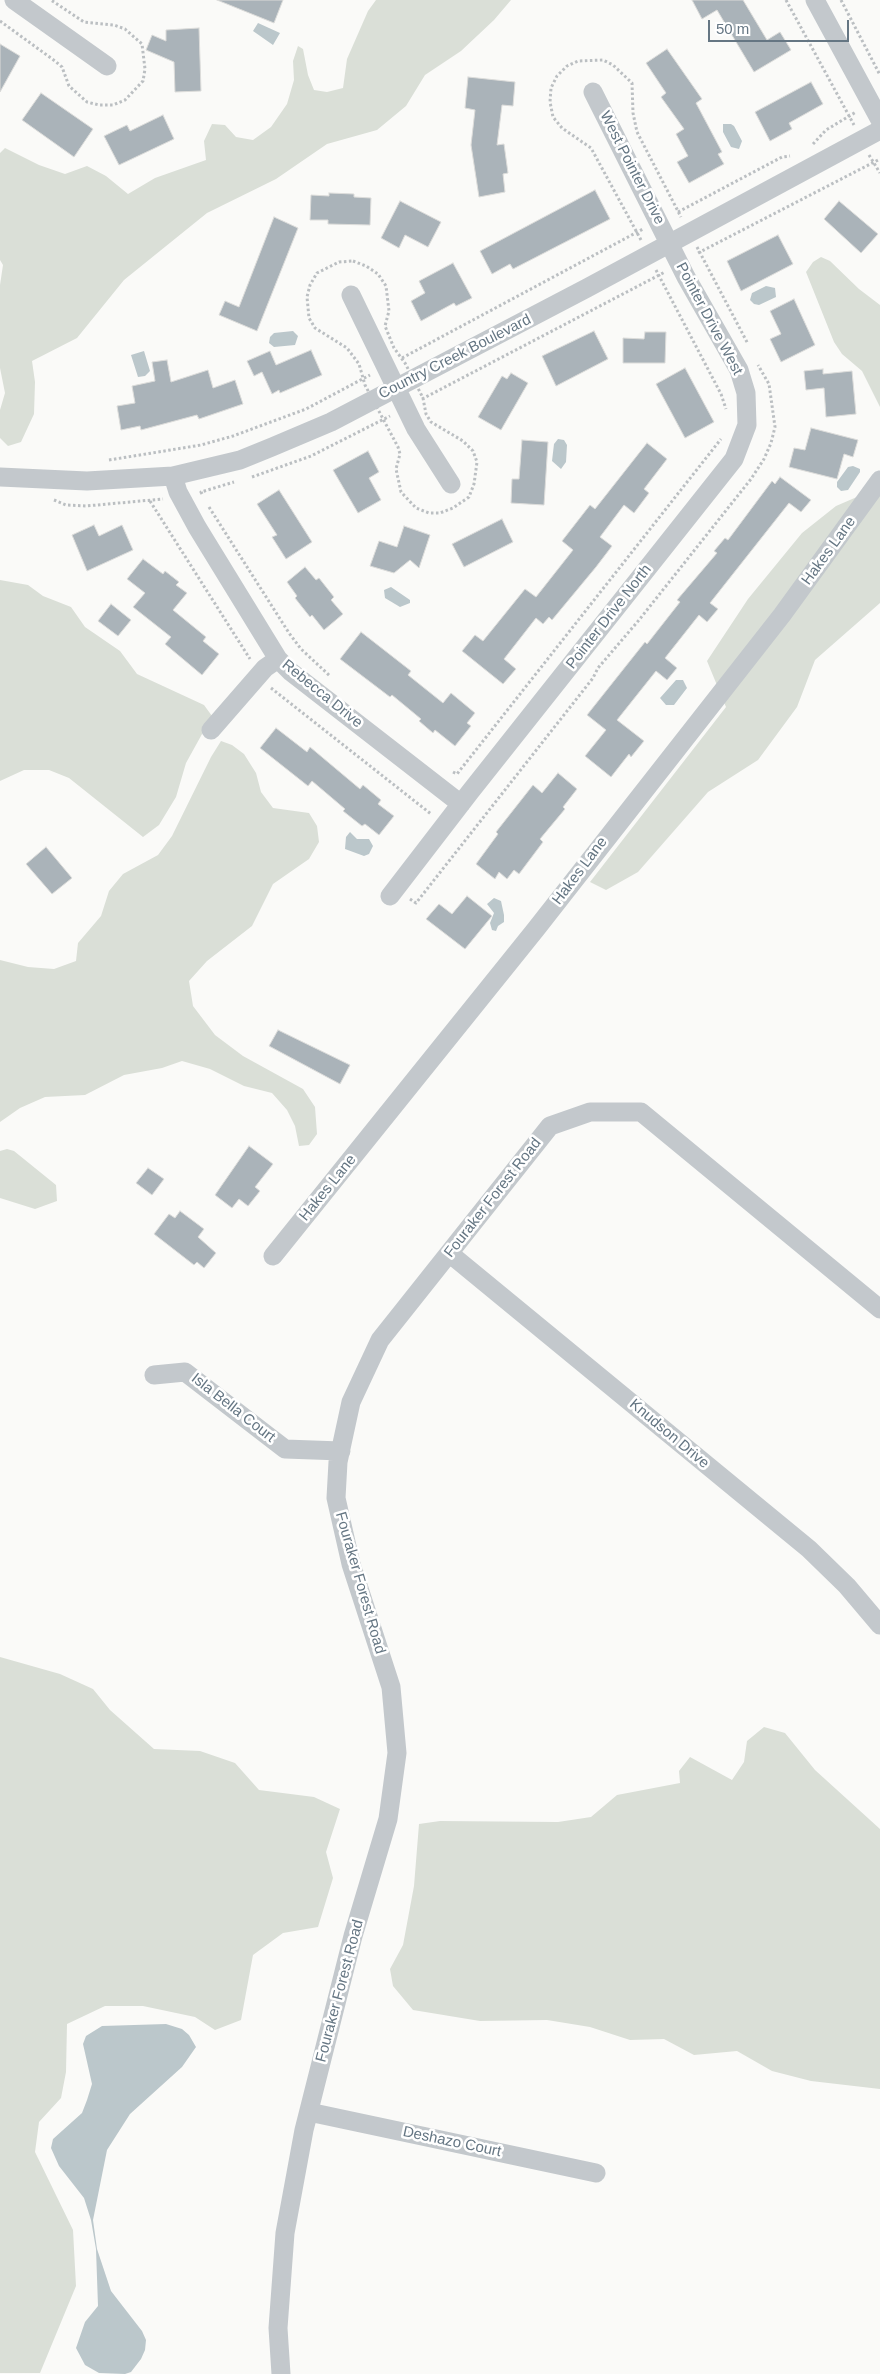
<!DOCTYPE html>
<style>
body{margin:0}
#map{position:relative;width:880px;height:2374px;overflow:hidden;background:#fafaf8;font-family:Helvetica,sans-serif}
canvas{display:block}
.scale{position:absolute;left:708px;top:20px;width:141px;height:22px;box-sizing:border-box;border:2px solid #657683;border-top:0;padding-left:6px;font-size:15px;line-height:18px;white-space:nowrap;color:#657683;-webkit-text-stroke:4px #fff;paint-order:stroke}
</style>
<div id="map">
<canvas width="880" height="2374"></canvas>
<div class="scale">50 m</div>
</div>
<script>
const g = document.querySelector('canvas').getContext('2d');
g.lineJoin = 'round';
function fill(path, color) { g.fillStyle = color; g.fill(path, 'evenodd'); }
const poly = rows => new Path2D(rows.map(r => 'M' + r).join(''));
function trace(path, color, width, dash) { g.strokeStyle = color; g.lineWidth = width; g.lineCap = dash ? 'butt' : 'round'; g.setLineDash(dash || []); g.stroke(path); }
function drawText(font, color, halo, rows, align = 'center') {
  g.font = font + ' Helvetica,sans-serif'; g.lineWidth = 5; g.setLineDash([]); g.textBaseline = 'middle'; g.strokeStyle = halo; g.fillStyle = color; for (const [text, x, y, turn = 0] of rows) {
    g.save(); g.translate(x, y); g.rotate((+turn || 0) * Math.PI / 180); g.textAlign = isNaN(turn) ? turn : align; if (halo) g.strokeText(text, 0, 0); g.fillText(text, 0, 0); g.restore();
  }
}
fill(poly([
 [376,0,511,0,494,20,461,51,425,75,406,106,377,130,327,144,276,179,207,213,124,280,77,338,32,361,35,382,34,414,21,442,8,446,0,438,0,410,5,393,0,368,0,285,3,265,0,260,0,153,5,148,39,165,65,174,87,166,106,176,128,194,155,178,206,160,204,141,212,124,225,125,236,137,253,140,271,127,287,104,294,80,293,61,298,46,303,49,308,75,314,90,327,92,343,88,347,59,368,11],
 [821,257,830,261,859,289,880,305,880,407,862,371,842,354,834,342,806,272,813,262],
 [880,487,880,603,815,660,797,707,758,760,708,792,638,872,606,890,590,882,726,707,707,661,748,599,802,533,836,506],
 [0,580,28,585,43,596,71,607,85,627,120,651,137,674,204,705,212,716,186,763,176,797,159,825,143,837,69,778,49,770,24,770,0,781],
 [221,741,232,745,244,754,256,773,261,792,273,808,309,813,317,826,319,842,309,859,273,884,252,926,207,961,189,981,193,1006,215,1035,243,1056,303,1089,315,1107,317,1134,309,1145,299,1146,295,1126,287,1110,272,1093,244,1086,210,1069,182,1061,162,1068,124,1075,85,1095,45,1097,20,1108,0,1122,0,960,28,967,54,969,76,961,78,943,101,916,109,891,123,874,158,855,172,836,211,757],
 [7,1149,14,1151,56,1185,57,1201,35,1209,0,1198,0,1151],
 [0,1657,60,1674,93,1689,110,1710,154,1749,200,1751,235,1763,259,1790,314,1797,340,1809,326,1852,333,1878,318,1927,283,1933,253,1955,241,2020,215,2030,195,2017,143,2006,105,2006,67,2024,66,2072,61,2098,39,2122,35,2152,73,2230,76,2286,40,2373,0,2373],
 [764,1727,785,1733,815,1770,880,1829,880,2089,811,2081,772,2071,737,2051,694,2055,664,2039,630,2040,590,2027,547,2020,480,2021,413,2010,393,1986,390,1969,403,1945,414,1886,419,1824,440,1821,558,1822,591,1817,617,1795,680,1783,679,1771,690,1757,732,1780,744,1762,747,1741]
]), '#dadfd7');
fill(poly([
 [258,23,280,33,273,45,253,31],
 [723,124,731,124,734,126,742,141,739,149,731,147,723,132],
 [766,286,775,288,776,297,759,305,754,304,750,300,752,293],
 [293,331,298,336,295,345,274,347,269,343,270,337,274,333],
 [144,351,150,371,145,376,138,377,131,355],
 [558,439,564,440,567,445,566,462,561,469,552,461,554,444],
 [853,466,860,469,860,472,848,490,841,491,837,487,837,482,848,467],
 [391,587,410,600,410,603,400,607,385,598,384,590],
 [676,680,683,680,687,688,674,705,666,705,660,698],
 [350,832,357,839,369,839,373,846,369,854,364,856,345,849,346,837],
 [494,898,501,901,504,915,504,922,498,926,496,931,492,930,490,923,494,913,487,904],
 [166,2024,182,2029,189,2035,196,2047,182,2067,130,2114,107,2150,93,2220,97,2249,111,2291,142,2331,146,2340,145,2350,141,2359,131,2372,125,2374,99,2373,85,2365,76,2348,85,2322,98,2306,96,2249,91,2220,84,2198,59,2166,51,2148,53,2139,82,2113,87,2100,92,2084,83,2044,86,2036,102,2026]
]), '#bbc7cb');
const building = poly([
 [217,0,283,0,274,23,217,0],
 [692,0,743,0,767,40,780,32,791,50,754,72,717,10,702,19,692,0],
 [199,28,201,91,175,92,174,62,146,50,152,35,166,41,166,30,199,28],
 [0,44,20,56,0,92,0,44],
 [667,49,702,99,696,103,722,152,718,154,724,164,689,183,677,162,688,156,676,134,684,129,661,97,666,93,646,63,667,49],
 [468,77,515,82,513,106,502,105,497,145,504,144,508,173,503,174,505,192,479,197,471,145,475,110,465,108,468,77],
 [811,82,823,104,789,123,792,129,770,141,755,112,811,82],
 [41,93,93,129,74,157,22,120,41,93],
 [163,115,174,139,119,165,104,136,127,125,130,131,163,115],
 [595,190,610,219,513,269,510,264,492,274,480,251,595,190],
 [329,193,354,194,354,197,371,198,370,225,328,224,328,220,310,220,311,195,329,196,329,193],
 [400,201,441,222,428,247,405,235,399,248,381,238,400,201],
 [839,201,878,234,861,253,824,219,839,201],
 [274,217,298,228,257,331,219,315,225,301,239,307,274,217],
 [778,235,793,264,741,291,727,261,778,235],
 [453,263,472,298,456,306,454,303,421,321,411,301,425,293,419,281,453,263],
 [794,299,815,345,781,362,770,339,781,334,770,311,794,299],
 [594,331,608,359,556,386,542,356,594,331],
 [645,332,666,332,665,363,623,363,623,338,644,339,645,332],
 [311,350,322,375,280,393,279,390,272,394,262,372,254,376,247,361,270,351,276,365,311,350],
 [167,360,171,382,208,370,213,388,235,380,243,404,199,419,197,415,141,430,140,426,121,430,117,406,135,403,132,386,155,381,152,362,167,360],
 [685,368,714,422,685,438,656,384,685,368],
 [823,369,823,374,852,371,856,414,826,417,824,388,806,390,804,371,823,369],
 [511,373,528,383,501,430,478,417,502,376,507,379,511,373],
 [811,428,858,440,853,457,844,454,837,479,789,467,794,448,805,450,811,428],
 [522,440,548,442,544,505,511,503,512,479,519,479,522,440],
 [647,443,667,459,644,489,649,493,634,513,624,505,600,537,612,546,596,567,552,620,549,617,543,624,536,618,504,659,516,669,503,684,462,651,475,635,483,641,525,589,536,597,573,550,562,541,590,505,595,509,647,443],
 [368,451,379,472,369,478,381,500,358,513,333,470,368,451],
 [780,477,811,500,801,512,789,503,710,603,718,609,707,622,699,615,665,658,677,668,667,680,656,671,617,720,644,741,631,757,629,754,611,777,585,756,606,730,587,715,645,642,647,644,680,602,677,600,717,553,714,551,725,538,728,540,772,481,775,484,780,477],
 [279,490,312,542,286,559,272,537,277,535,257,504,279,490],
 [502,519,513,542,464,567,452,544,502,519],
 [94,525,99,536,122,525,133,550,87,571,72,535,94,525],
 [404,526,430,535,419,568,410,560,394,573,370,566,379,541,397,547,404,526],
 [143,559,163,574,165,571,179,582,176,585,187,593,173,610,206,637,203,641,219,654,202,675,165,644,171,637,133,607,145,593,127,579,143,559],
 [305,567,316,580,319,578,334,597,331,600,343,614,324,630,312,615,310,617,295,598,297,596,287,582,305,567],
 [111,604,131,620,118,636,98,621,111,604],
 [361,632,411,671,408,675,443,703,451,693,475,713,467,723,471,726,455,746,435,730,433,733,419,721,421,719,392,695,390,697,340,659,361,632],
 [276,728,307,752,310,747,360,789,363,785,381,800,378,804,394,816,379,835,365,824,362,826,343,811,345,809,312,781,308,786,260,748,276,728],
 [558,773,577,789,563,807,565,809,540,839,543,842,519,874,514,870,507,879,499,872,495,879,476,864,498,834,496,832,533,785,542,793,558,773],
 [46,847,72,878,52,894,26,864,46,847],
 [467,896,492,916,465,949,426,919,439,904,452,914,467,896],
 [278,1030,350,1065,340,1084,269,1046,278,1030],
 [249,1146,273,1164,255,1187,260,1191,248,1206,239,1199,232,1208,215,1195,249,1146],
 [148,1168,164,1179,152,1195,136,1183,148,1168],
 [180,1211,204,1229,198,1237,216,1253,204,1268,197,1262,194,1265,154,1234,169,1214,175,1218,180,1211]
]);
fill(building, '#aab3b9');
trace(building, '#dcdcda', 1);
trace(poly([
 [786,0,854,125],
 [841,0,880,75],
 [0,21,55,61,62,67,69,86,87,102,99,105,113,105,125,100,143,81,145,69,142,44,125,29,114,25,84,22,51,0],
 [813,144,826,130,856,112],
 [869,155,880,173],
 [678,212,782,157,790,156],
 [641,240,591,148,562,128,553,117,550,102,551,88,557,76,567,66,578,61,603,60,613,65,632,83,633,113,637,132,681,217],
 [697,247,748,344],
 [698,253,880,159],
 [353,261,366,266,378,274,386,286,389,311,385,326,394,348,405,363,423,398,426,414,431,422,463,441,473,451,477,462,474,484,469,497,453,508,440,513,429,513,416,508,401,492,396,469,400,454,398,447,365,385,359,364,347,348,315,328,309,318,307,297,310,285,317,273,339,262,353,261],
 [656,270,721,394,726,409],
 [402,358,643,229],
 [422,399,665,272],
 [109,460,201,445,233,436,306,409,370,375],
 [252,477,311,456,390,416],
 [202,494,201,492,234,482],
 [54,500,66,505,86,506,163,499],
 [150,501,250,659],
 [209,507,289,633,301,649,330,676],
 [271,688,431,814],
 [453,772,457,774,721,439],
 [410,899,416,903,593,678,598,668,639,620,751,479,764,459,771,443,775,427,769,384,758,365]
]), '#bbbfc2', 3, [2.5, 2.5]);
trace(poly([
 [14,0,107,66],
 [815,0,880,120],
 [351,295,416,429,451,484],
 [173,476,178,492,197,527,278,659,291,672,461,804],
 [0,477,87,481,173,476,240,460,272,447,331,422,587,288,880,130],
 [211,730,265,668,278,659],
 [390,896,470,792,734,459,747,425,746,393,739,370,686,277,593,92],
 [449,1253,809,1549,847,1586,880,1625],
 [273,1256,536,929,782,615,880,480],
 [154,1375,185,1372,285,1449,341,1451],
 [309,2112,596,2173],
 [281,2374,278,2328,285,2233,304,2130,353,1936,388,1819,397,1753,391,1687,351,1564,336,1498,338,1462,351,1402,380,1340,550,1126,590,1112,641,1112,880,1309]
]), '#c3c8cc', 19);
drawText('15px', '#657683', '#fff', [
 ["West Pointer Drive",632,168,63],
 ["Pointer Drive West",709,319,62],
 ["Country Creek Boulevard",455,357,-27],
 ["Hakes Lane",829,551,-54],
 ["Pointer Drive North",609,617,-52],
 ["Rebecca Drive",322,694,39],
 ["Hakes Lane",580,871,-53],
 ["Hakes Lane",328,1188,-51],
 ["Fouraker Forest Road",493,1198,-52],
 ["Isla Bella Court",233,1408,38],
 ["Knudson Drive",669,1434,40],
 ["Fouraker Forest Road",360,1583,74],
 ["Fouraker Forest Road",340,1991,-75],
 ["Deshazo Court",452,2142,12]
]);
</script>
